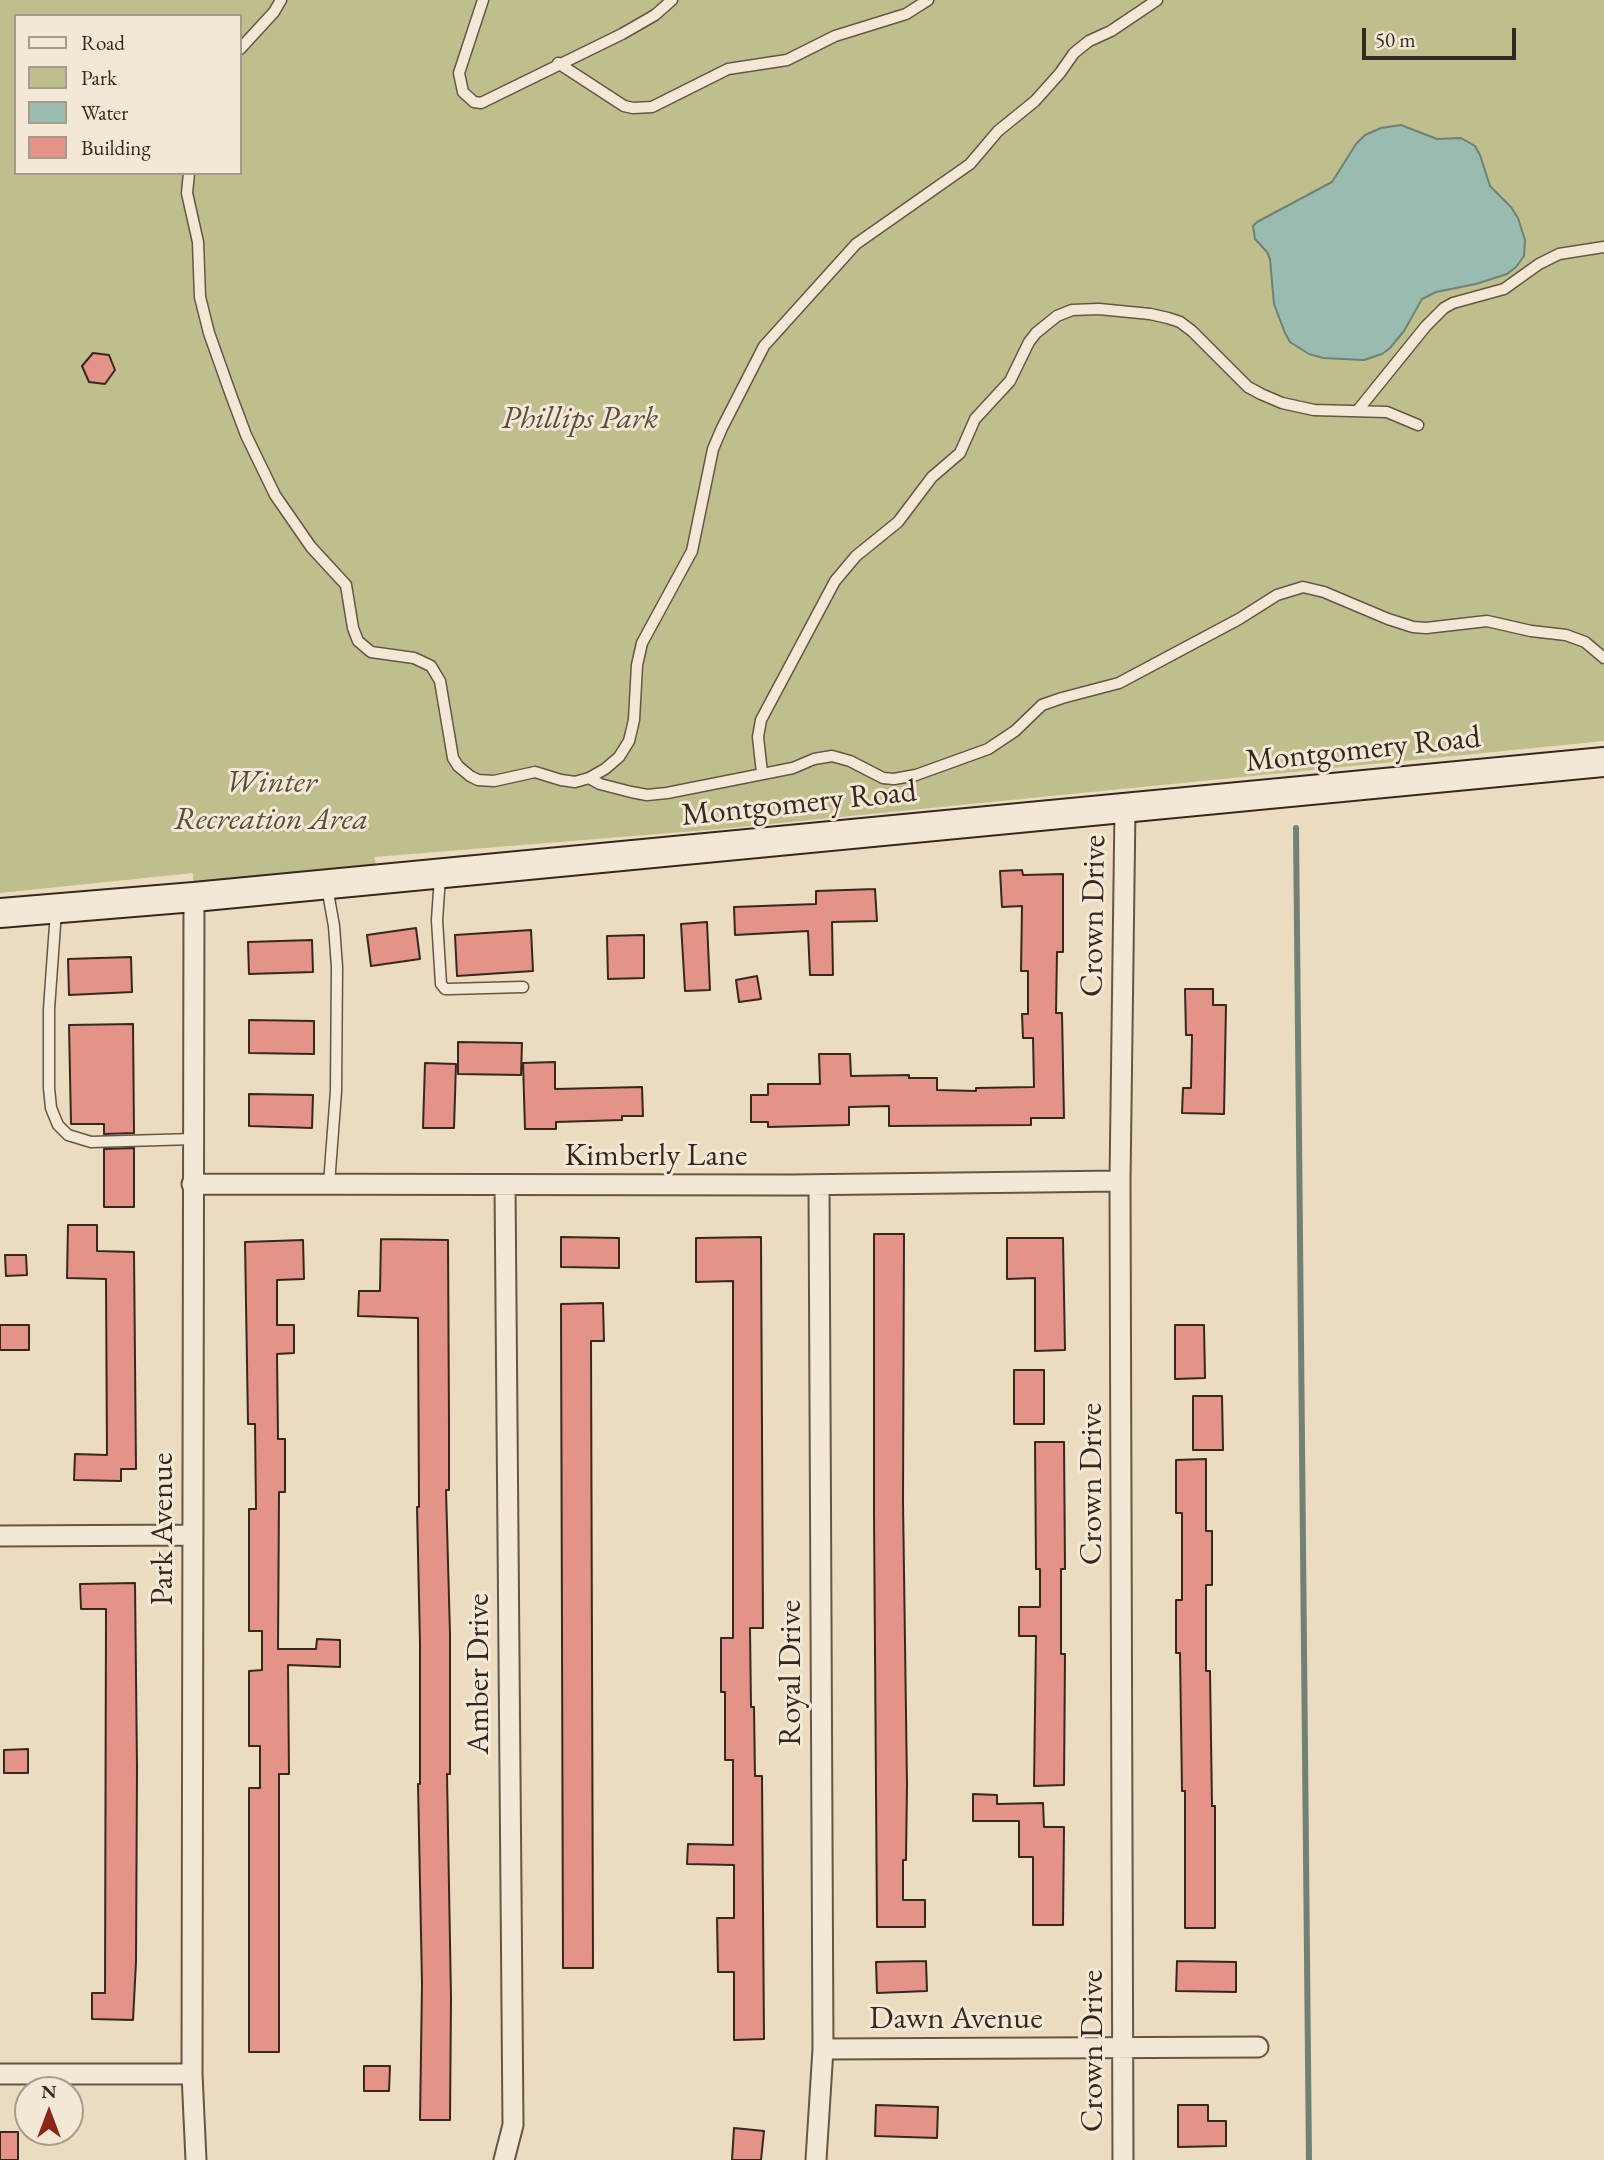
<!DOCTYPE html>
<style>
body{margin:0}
#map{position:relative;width:1604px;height:2160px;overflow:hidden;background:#ecdcbf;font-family:"EB Garamond",serif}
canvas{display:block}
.legend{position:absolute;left:14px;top:14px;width:228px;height:161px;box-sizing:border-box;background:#f3e8d5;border:2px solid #a79b8d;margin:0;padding:9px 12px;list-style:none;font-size:21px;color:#362820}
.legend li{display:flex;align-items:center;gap:14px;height:35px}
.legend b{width:35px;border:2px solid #a79b8d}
.north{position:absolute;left:14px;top:2076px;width:70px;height:70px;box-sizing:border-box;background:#f3e8d5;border:2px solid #a79b8d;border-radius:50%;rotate:0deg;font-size:19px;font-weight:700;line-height:28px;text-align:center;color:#362820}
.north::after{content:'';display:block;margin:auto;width:24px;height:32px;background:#8f2418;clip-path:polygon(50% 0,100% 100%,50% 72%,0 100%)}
.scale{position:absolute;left:1362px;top:28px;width:154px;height:32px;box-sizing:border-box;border:4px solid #362820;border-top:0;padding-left:9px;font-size:21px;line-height:24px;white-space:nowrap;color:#362820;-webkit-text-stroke:5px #f3e8d5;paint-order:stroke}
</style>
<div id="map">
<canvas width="1604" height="2160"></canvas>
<ul class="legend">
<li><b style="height:9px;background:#f3e8d5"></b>Road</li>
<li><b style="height:19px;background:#bfbe8d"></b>Park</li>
<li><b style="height:19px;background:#99bcb0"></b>Water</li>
<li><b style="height:19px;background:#e39388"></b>Building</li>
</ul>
<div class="north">N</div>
<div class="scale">50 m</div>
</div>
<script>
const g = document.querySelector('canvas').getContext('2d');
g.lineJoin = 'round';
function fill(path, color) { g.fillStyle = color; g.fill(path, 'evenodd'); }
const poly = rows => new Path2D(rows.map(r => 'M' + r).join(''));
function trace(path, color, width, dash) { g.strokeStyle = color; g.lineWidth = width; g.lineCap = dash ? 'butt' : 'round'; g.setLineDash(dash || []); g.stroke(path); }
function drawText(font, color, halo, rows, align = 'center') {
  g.font = font + ' "EB Garamond",serif'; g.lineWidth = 6; g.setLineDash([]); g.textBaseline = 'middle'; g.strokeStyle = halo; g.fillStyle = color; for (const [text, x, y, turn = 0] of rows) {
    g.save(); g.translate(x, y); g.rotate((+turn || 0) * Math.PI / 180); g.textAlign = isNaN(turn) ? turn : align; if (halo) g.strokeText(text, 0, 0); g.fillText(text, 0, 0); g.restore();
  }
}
fill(poly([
 [0,0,1604,0,1604,741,720,829,374,857,378,871,194,897,193,873,0,893],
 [16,16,240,16,240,173,16,173]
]), '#bfbe8d');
const water = poly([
 [1401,125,1437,139,1461,138,1475,146,1480,155,1490,186,1511,207,1518,218,1525,240,1524,256,1516,267,1507,274,1476,284,1436,292,1422,299,1404,331,1390,348,1382,354,1364,360,1323,358,1309,354,1290,342,1285,333,1274,304,1270,259,1267,252,1255,239,1253,226,1257,222,1332,182,1356,144,1365,135,1381,128,1401,125]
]);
fill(water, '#99bcb0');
trace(water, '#718176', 2);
trace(poly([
 [1296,828,1309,2160]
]), '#718176', 6);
const building = poly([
 [93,353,109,355,115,370,105,384,89,382,82,366,93,353],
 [1022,870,1023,875,1063,874,1063,952,1057,952,1056,1013,1062,1013,1064,1118,1031,1118,1031,1125,889,1126,889,1106,849,1107,849,1125,768,1127,768,1122,751,1122,751,1095,768,1095,768,1084,820,1084,819,1054,850,1054,851,1076,909,1075,909,1078,937,1078,937,1090,976,1091,976,1088,1034,1087,1033,1038,1023,1038,1022,1014,1028,1014,1028,971,1021,971,1022,906,1002,907,1000,871,1022,870],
 [875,889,877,921,832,922,833,975,810,975,808,931,735,935,734,907,816,904,816,891,875,889],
 [707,922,710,990,685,991,681,924,707,922],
 [416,928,420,959,371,966,367,935,416,928],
 [531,930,533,971,457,976,455,935,531,930],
 [644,935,644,978,608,979,607,936,644,935],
 [312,940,313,972,249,974,248,942,312,940],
 [131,957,132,992,69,995,68,959,131,957],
 [757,976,761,999,739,1002,736,980,757,976],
 [1185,989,1213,989,1213,1005,1226,1005,1224,1114,1182,1113,1183,1088,1191,1088,1192,1035,1186,1035,1185,989],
 [249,1020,314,1021,314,1054,249,1053,249,1020],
 [133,1024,134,1133,104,1134,104,1124,71,1124,69,1025,133,1024],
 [458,1042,522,1043,521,1075,458,1074,458,1042],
 [555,1062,555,1089,642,1087,643,1116,622,1116,622,1120,556,1122,556,1129,525,1129,523,1063,555,1062],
 [425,1063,456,1064,454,1128,423,1128,425,1063],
 [249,1094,313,1095,312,1128,249,1126,249,1094],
 [134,1148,134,1207,104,1207,104,1149,134,1148],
 [68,1225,97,1225,97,1251,134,1252,136,1469,121,1469,121,1481,74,1480,75,1454,107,1455,106,1279,67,1278,68,1225],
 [874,1234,904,1234,903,1501,907,1784,906,1860,903,1860,903,1900,925,1900,925,1927,877,1927,874,1513,874,1234],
 [561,1237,619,1238,619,1268,561,1267,561,1237],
 [761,1237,763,1628,750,1628,751,1707,754,1707,755,1776,762,1776,764,2039,734,2040,734,1972,718,1972,717,1918,734,1918,734,1865,687,1864,688,1844,733,1845,733,1760,725,1760,725,1692,721,1692,721,1638,733,1638,733,1281,696,1282,696,1238,761,1237],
 [1007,1238,1063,1238,1065,1350,1035,1351,1035,1278,1007,1279,1007,1238],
 [381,1239,448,1240,449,1424,449,1490,446,1490,450,1634,450,1774,447,1774,451,1998,450,2120,420,2120,422,1984,418,1784,420,1784,420,1644,417,1507,419,1507,418,1318,358,1316,359,1291,380,1291,381,1239],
 [303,1240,304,1279,277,1280,277,1325,294,1325,294,1353,277,1354,278,1439,285,1439,285,1492,279,1492,278,1649,316,1649,317,1639,340,1640,340,1667,288,1665,289,1774,279,1774,279,2052,249,2052,249,1788,260,1788,260,1746,249,1746,249,1671,262,1670,262,1631,249,1631,249,1509,256,1509,255,1424,248,1424,245,1242,303,1240],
 [5,1255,26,1255,27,1275,6,1276,5,1255],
 [603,1303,604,1341,591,1341,593,1968,563,1968,561,1304,603,1303],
 [0,1325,29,1325,29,1350,0,1350,0,1325],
 [1175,1325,1204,1325,1205,1378,1175,1379,1175,1325],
 [1014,1370,1044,1370,1044,1424,1014,1424,1014,1370],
 [1193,1396,1222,1396,1223,1450,1193,1450,1193,1396],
 [1035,1442,1064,1442,1065,1569,1061,1569,1061,1654,1065,1654,1064,1785,1034,1786,1036,1636,1019,1636,1019,1607,1040,1607,1040,1569,1036,1569,1035,1442],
 [1206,1459,1206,1531,1212,1531,1212,1585,1206,1585,1206,1671,1210,1671,1212,1806,1215,1806,1215,1928,1185,1928,1185,1791,1182,1791,1180,1653,1176,1653,1176,1600,1182,1600,1182,1513,1176,1513,1176,1460,1206,1459],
 [135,1583,137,1767,136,1962,133,2020,92,2019,92,1993,105,1993,106,1609,81,1609,80,1584,135,1583],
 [28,1749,28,1773,4,1773,4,1750,28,1749],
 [973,1794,997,1795,997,1804,1043,1803,1044,1827,1064,1827,1063,1925,1033,1925,1033,1857,1019,1857,1019,1821,973,1821,973,1794],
 [926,1961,927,1991,877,1993,876,1962,926,1961],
 [1177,1961,1236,1962,1236,1992,1176,1991,1177,1961],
 [364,2066,390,2066,389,2091,364,2091,364,2066],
 [876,2105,938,2107,937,2138,875,2136,876,2105],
 [1178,2105,1208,2105,1208,2121,1226,2121,1226,2146,1178,2147,1178,2105],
 [734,2128,764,2131,761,2160,732,2160,734,2128],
 [0,2132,18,2132,18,2160,0,2160,0,2132]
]);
fill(building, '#e39388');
trace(building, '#362820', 2);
const lane = poly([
 [483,0,459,73,463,92,474,102,481,103,622,34,655,15,672,0],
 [240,49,274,12,281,0],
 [558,63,624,106,633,108,652,107,728,69,787,60,835,36,906,14,928,0],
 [189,173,187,193,198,242,200,297,209,333,231,395,246,435,275,495,311,547,346,585,353,628,358,641,371,652,414,658,431,666,440,681,453,758,458,766,470,776,478,780,494,781,535,772,561,780,575,782,589,778,605,769,619,757,629,741,634,720,637,665,642,643,692,551,713,449,722,428,764,346,856,244,970,164,998,131,1035,101,1060,73,1074,53,1089,41,1111,31,1157,0],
 [1358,410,1426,326,1444,308,1453,303,1504,289,1539,264,1559,254,1604,247],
 [762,773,758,737,761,720,835,581,856,556,898,522,932,477,960,453,975,419,1010,381,1029,342,1036,333,1057,316,1072,310,1099,309,1150,314,1168,318,1180,322,1192,331,1248,387,1261,394,1282,403,1314,410,1387,412,1418,425],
 [589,778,600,784,631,792,647,795,667,793,793,768,814,759,832,756,850,761,883,778,894,779,916,775,988,749,1015,731,1042,705,1062,698,1119,683,1239,619,1277,595,1303,587,1324,592,1388,619,1413,627,1426,628,1487,621,1531,631,1566,635,1585,642,1604,658],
 [440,877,437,920,441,984,445,989,449,989,523,987],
 [327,887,334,926,337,967,336,1091,329,1184],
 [56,911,49,1009,49,1088,51,1108,58,1125,68,1135,91,1142,194,1139]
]);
const street = poly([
 [194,897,192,2074,196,2160],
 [192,1184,790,1185,1120,1181],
 [0,1536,193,1535],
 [823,2049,1258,2047],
 [0,2074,192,2074],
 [504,2160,513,2125,505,1186],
 [816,2160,823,2049,819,1185],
 [1123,2160,1120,1181,1125,808]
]);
const secondary = poly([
 [0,913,194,897,1604,762]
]);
trace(lane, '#645548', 13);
trace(street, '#645548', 23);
trace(secondary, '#362820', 32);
trace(lane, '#f3e8d5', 10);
trace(street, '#f3e8d5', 19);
trace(secondary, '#f3e8d5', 28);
drawText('italic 32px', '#584e3b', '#f3e8d5', [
 ["Phillips Park",580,419],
 ["Winter",271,783],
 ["Recreation Area",271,820]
]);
drawText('32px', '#362820', '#f3e8d5', [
 ["Montgomery Road",1363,750,-6],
 ["Montgomery Road",799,804,-6],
 ["Crown Drive",1094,916,-89],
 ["Kimberly Lane",656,1156],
 ["Crown Drive",1092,1484,-90],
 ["Park Avenue",163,1529,-90],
 ["Royal Drive",791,1673,-90],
 ["Amber Drive",479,1674,-90],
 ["Dawn Avenue",956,2019],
 ["Crown Drive",1093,2051,-90]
]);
</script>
